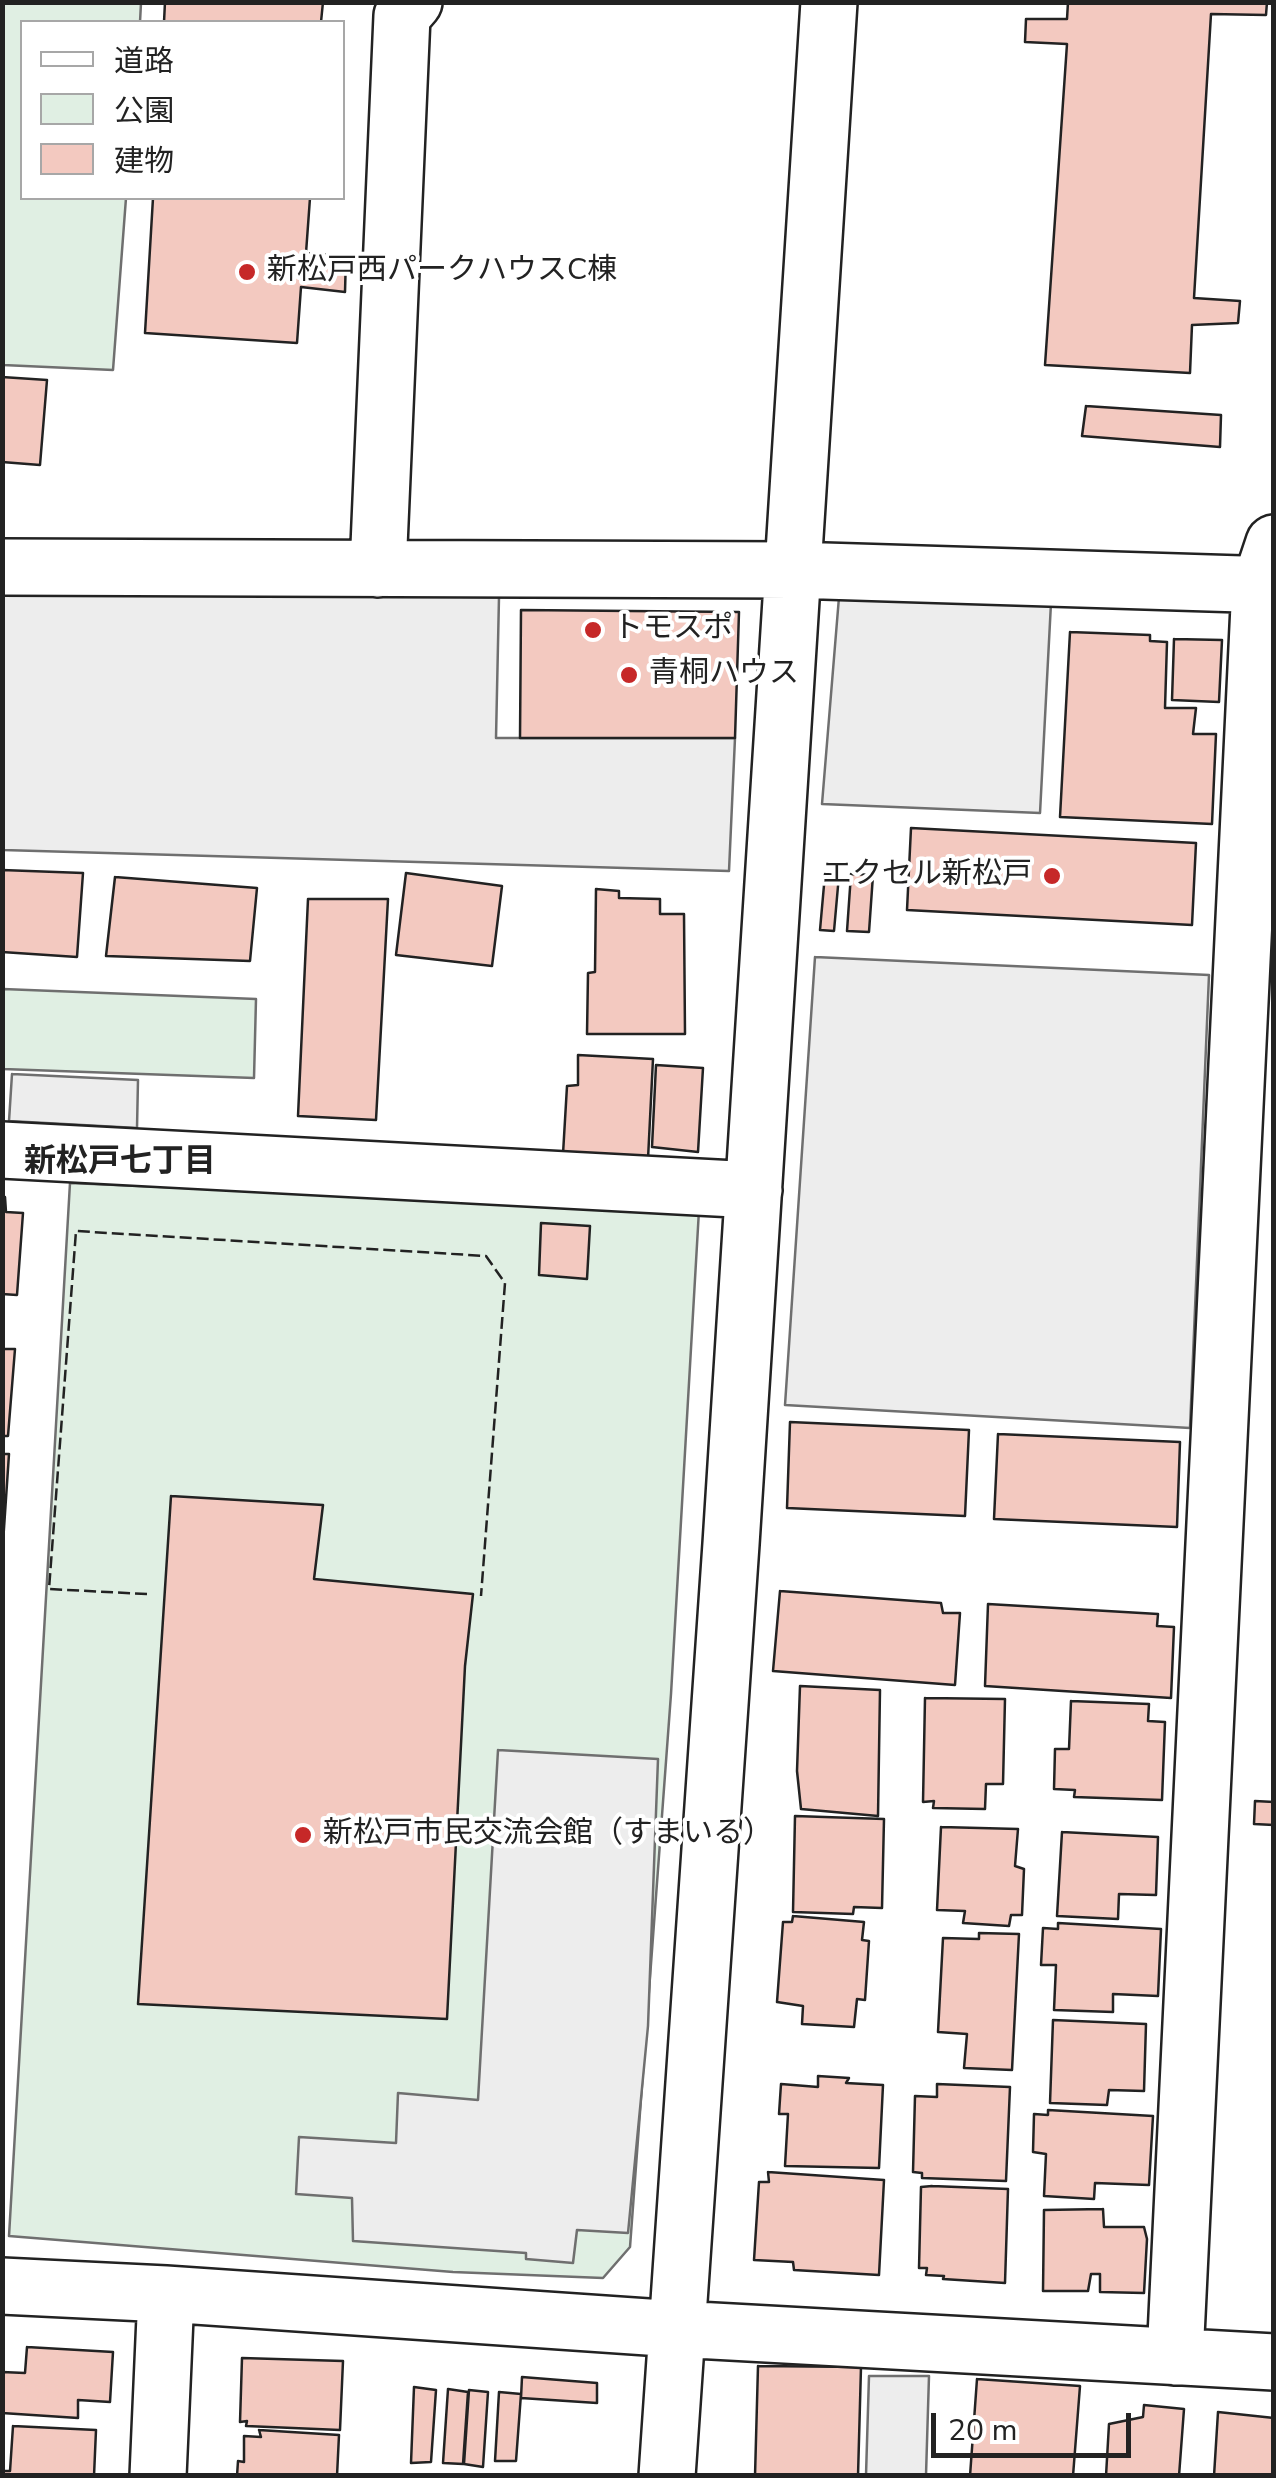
<!DOCTYPE html>
<meta charset="utf-8">
<style>
body{margin:0}
#map{position:relative;width:1276px;height:2478px;overflow:hidden;background:#fff;font-family:"Nunito Sans","Noto Sans JP",sans-serif}
canvas{display:block}
.frame{position:absolute;inset:0;border:5px solid #222;pointer-events:none}
.legend{position:absolute;left:20px;top:20px;width:325px;height:180px;box-sizing:border-box;background:#fff;border:2px solid #a7a7a7;margin:0;padding:12px 18px;list-style:none;font-size:30px;color:#222}
.legend li{display:flex;align-items:center;gap:20px;height:50px}
.legend b{width:50px;border:2px solid #a7a7a7}
.scale{position:absolute;left:931px;top:2413px;width:200px;height:45px;box-sizing:border-box;border:5px solid #222;border-top:0;padding-left:12px;font-size:30px;line-height:35px;white-space:nowrap;color:#222;-webkit-text-stroke:8px #fff;paint-order:stroke}
</style>
<div id="map">
<canvas width="1276" height="2478"></canvas>
<div class="frame"></div>
<ul class="legend">
<li><b style="height:12px;background:#fff"></b>道路</li>
<li><b style="height:28px;background:#e0efe3"></b>公園</li>
<li><b style="height:28px;background:#f3c9c0"></b>建物</li>
</ul>
<div class="scale">20 m</div>
</div>
<script>
const g = document.querySelector('canvas').getContext('2d');
g.lineJoin = 'round';
function fill(path, color) { g.fillStyle = color; g.fill(path, 'evenodd'); }
const poly = rows => new Path2D(rows.map(r => 'M' + r).join(''));
function trace(path, color, width, dash) { g.strokeStyle = color; g.lineWidth = width; g.lineCap = dash ? 'butt' : 'round'; g.setLineDash(dash || []); g.stroke(path); }
function drawText(font, color, halo, rows, align = 'center') {
  g.font = font + ' "Nunito Sans","Noto Sans JP",sans-serif'; g.lineWidth = 8; g.setLineDash([]); g.textBaseline = 'middle'; g.strokeStyle = halo; g.fillStyle = color; for (const [text, x, y, turn = 0] of rows) {
    g.save(); g.translate(x, y); g.rotate((+turn || 0) * Math.PI / 180); g.textAlign = isNaN(turn) ? turn : align; if (halo) g.strokeText(text, 0, 0); g.fillText(text, 0, 0); g.restore();
  }
}
const green = poly([
 [3,2,141,3,140,22,22,22,22,198,126,198,113,370,3,365,3,2],
 [3,989,256,999,254,1078,3,1069,3,989],
 [70,1183,699,1210,671,1694,630,2247,603,2278,453,2272,9,2236,70,1183]
]);
fill(green, '#e0efe3');
trace(green, '#6f6f6f', 2.5);
const parking = poly([
 [3,594,499,597,496,738,735,738,729,871,3,850,3,594],
 [839,597,1051,603,1040,813,822,804,839,597],
 [815,957,1209,975,1190,1428,785,1405,815,957],
 [12,1074,138,1080,137,1128,9,1121,12,1074],
 [498,1750,658,1759,648,2026,628,2233,577,2230,573,2263,526,2259,526,2253,353,2241,352,2198,296,2194,299,2137,396,2143,398,2093,478,2100,498,1750],
 [869,2376,929,2376,926,2475,866,2475,869,2376]
]);
fill(parking, '#ededed');
trace(parking, '#6f6f6f', 2.5);
const building = poly([
 [165,2,323,2,321,22,164,22,165,2],
 [1068,2,1267,2,1266,15,1211,14,1194,298,1240,301,1238,323,1192,325,1190,373,1045,365,1067,44,1025,42,1026,19,1067,19,1068,2],
 [153,198,310,198,306,253,346,256,345,292,301,287,297,343,145,333,153,198],
 [2,377,47,380,40,465,2,462,2,377],
 [1086,406,1221,415,1220,447,1082,436,1086,406],
 [521,610,739,612,735,738,520,738,521,610],
 [1070,632,1150,635,1150,641,1167,642,1165,708,1196,708,1193,734,1216,734,1212,824,1060,817,1070,632],
 [1174,639,1222,640,1219,702,1172,700,1174,639],
 [911,828,1196,843,1192,925,907,910,911,828],
 [2,870,83,873,77,957,2,952,2,870],
 [406,873,502,886,492,966,396,955,406,873],
 [825,874,839,875,834,931,820,930,825,874],
 [851,874,873,875,869,932,847,931,851,874],
 [115,877,257,888,250,961,106,956,115,877],
 [596,889,619,891,619,898,660,899,660,914,684,914,685,1034,587,1034,588,973,595,972,596,889],
 [308,899,388,899,376,1120,298,1116,308,899],
 [578,1055,653,1059,648,1159,563,1154,567,1086,578,1085,578,1055],
 [656,1065,703,1068,698,1152,652,1147,656,1065],
 [2,1197,5,1197,6,1212,23,1213,17,1295,2,1294,2,1197],
 [541,1223,590,1226,587,1279,539,1275,541,1223],
 [2,1349,15,1349,8,1436,2,1436,2,1349],
 [790,1422,969,1430,965,1516,787,1508,790,1422],
 [998,1434,1180,1442,1177,1527,994,1519,998,1434],
 [2,1454,9,1454,3,1543,2,1543,2,1454],
 [171,1496,323,1505,314,1579,473,1594,465,1666,447,2019,138,2004,171,1496],
 [780,1591,941,1603,943,1613,960,1613,955,1685,773,1671,780,1591],
 [988,1604,1158,1614,1157,1626,1174,1627,1171,1698,985,1686,988,1604],
 [800,1686,880,1690,878,1816,801,1809,797,1771,800,1686],
 [925,1698,1005,1699,1003,1784,986,1784,985,1809,933,1808,934,1801,923,1802,925,1698],
 [1071,1701,1149,1704,1148,1721,1165,1722,1162,1800,1074,1797,1075,1790,1054,1789,1055,1749,1069,1749,1071,1701],
 [1255,1801,1274,1802,1274,1825,1254,1824,1255,1801],
 [795,1816,884,1819,882,1908,854,1907,853,1914,793,1912,795,1816],
 [941,1827,1018,1829,1015,1866,1024,1869,1022,1915,1011,1915,1009,1926,963,1923,965,1911,937,1910,941,1827],
 [1062,1832,1158,1837,1156,1895,1119,1894,1118,1919,1057,1916,1062,1832],
 [793,1916,864,1922,862,1940,869,1941,865,2000,857,1999,854,2027,802,2024,803,2006,777,2002,783,1922,792,1922,793,1916],
 [1058,1923,1161,1929,1158,1996,1113,1994,1113,2012,1054,2010,1056,1965,1041,1965,1043,1928,1058,1929,1058,1923],
 [979,1933,1019,1934,1012,2070,964,2068,967,2034,938,2032,943,1938,979,1939,979,1933],
 [1053,2020,1146,2024,1144,2091,1109,2090,1107,2105,1050,2103,1053,2020],
 [818,2076,849,2078,846,2083,883,2085,879,2168,785,2166,788,2114,779,2114,781,2084,818,2087,818,2076],
 [937,2084,1010,2087,1006,2181,922,2178,922,2173,913,2172,915,2096,937,2097,937,2084],
 [1048,2110,1153,2116,1149,2185,1095,2183,1094,2199,1044,2196,1046,2154,1033,2152,1034,2114,1048,2115,1048,2110],
 [768,2172,884,2180,879,2275,794,2270,793,2262,754,2260,759,2182,769,2182,768,2172],
 [932,2186,1008,2189,1005,2283,943,2279,944,2276,926,2275,927,2268,919,2268,921,2187,932,2186],
 [1103,2209,1104,2227,1144,2227,1147,2239,1144,2293,1100,2292,1100,2274,1091,2274,1088,2291,1043,2291,1044,2210,1103,2209],
 [27,2347,113,2352,110,2402,78,2400,78,2418,2,2413,2,2372,25,2373,27,2347],
 [242,2358,343,2361,340,2430,246,2426,247,2421,240,2422,242,2358],
 [758,2366,861,2367,858,2476,755,2476,758,2366],
 [522,2377,597,2383,597,2403,521,2398,522,2377],
 [977,2379,1080,2386,1073,2476,970,2476,977,2379],
 [414,2387,436,2390,431,2462,411,2463,414,2387],
 [448,2389,468,2392,463,2464,443,2463,448,2389],
 [469,2390,488,2392,483,2467,464,2464,469,2390],
 [499,2392,521,2394,516,2461,495,2461,499,2392],
 [1144,2405,1184,2409,1179,2476,1106,2476,1109,2424,1143,2417,1144,2405],
 [1218,2412,1274,2418,1273,2476,1214,2476,1218,2412],
 [13,2426,96,2430,94,2476,2,2476,2,2471,10,2471,13,2426],
 [259,2430,339,2435,337,2476,237,2476,238,2461,244,2462,244,2436,261,2437,259,2430]
]);
fill(building, '#f3c9c0');
trace(building, '#222', 2.5);
const minor = poly([
 [2,567,792,570,1274,585],
 [378,569,402,16,414,2],
 [2,1150,754,1190],
 [2,2286,166,2294,677,2329,1274,2362],
 [1175,2357,1260,585,1274,543],
 [158,2476,166,2294],
 [667,2476,731,1544,829,2]
]);
trace(minor, '#222', 60);
trace(minor, '#fff', 55);
trace(poly([
 [147,1594,49,1589,76,1231,486,1256,505,1283,481,1596]
]), '#222', 2.5, [12, 5]);
for (const [x, y, r, color] of [
 [247,272,10,"#c62828"],
 [593,630,10,"#c62828"],
 [629,675,10,"#c62828"],
 [1052,876,10,"#c62828"],
 [303,1835,10,"#c62828"]
]) { const dot = new Path2D(); dot.arc(x, y, r, 0, 2 * Math.PI); g.fillStyle = color; g.fill(dot); trace(dot, '#fff', 4); }
drawText('30px', '#222', '#fff', [
 ["新松戸西パークハウスC棟",267,272],
 ["トモスポ",613,630],
 ["青桐ハウス",649,675],
 ["エクセル新松戸",1032,876,"right"],
 ["新松戸市民交流会館（すまいる）",323,1835]
], 'left');
drawText('bold 32px', '#222', '#fff', [
 ["新松戸七丁目",120,1163]
]);
</script>
